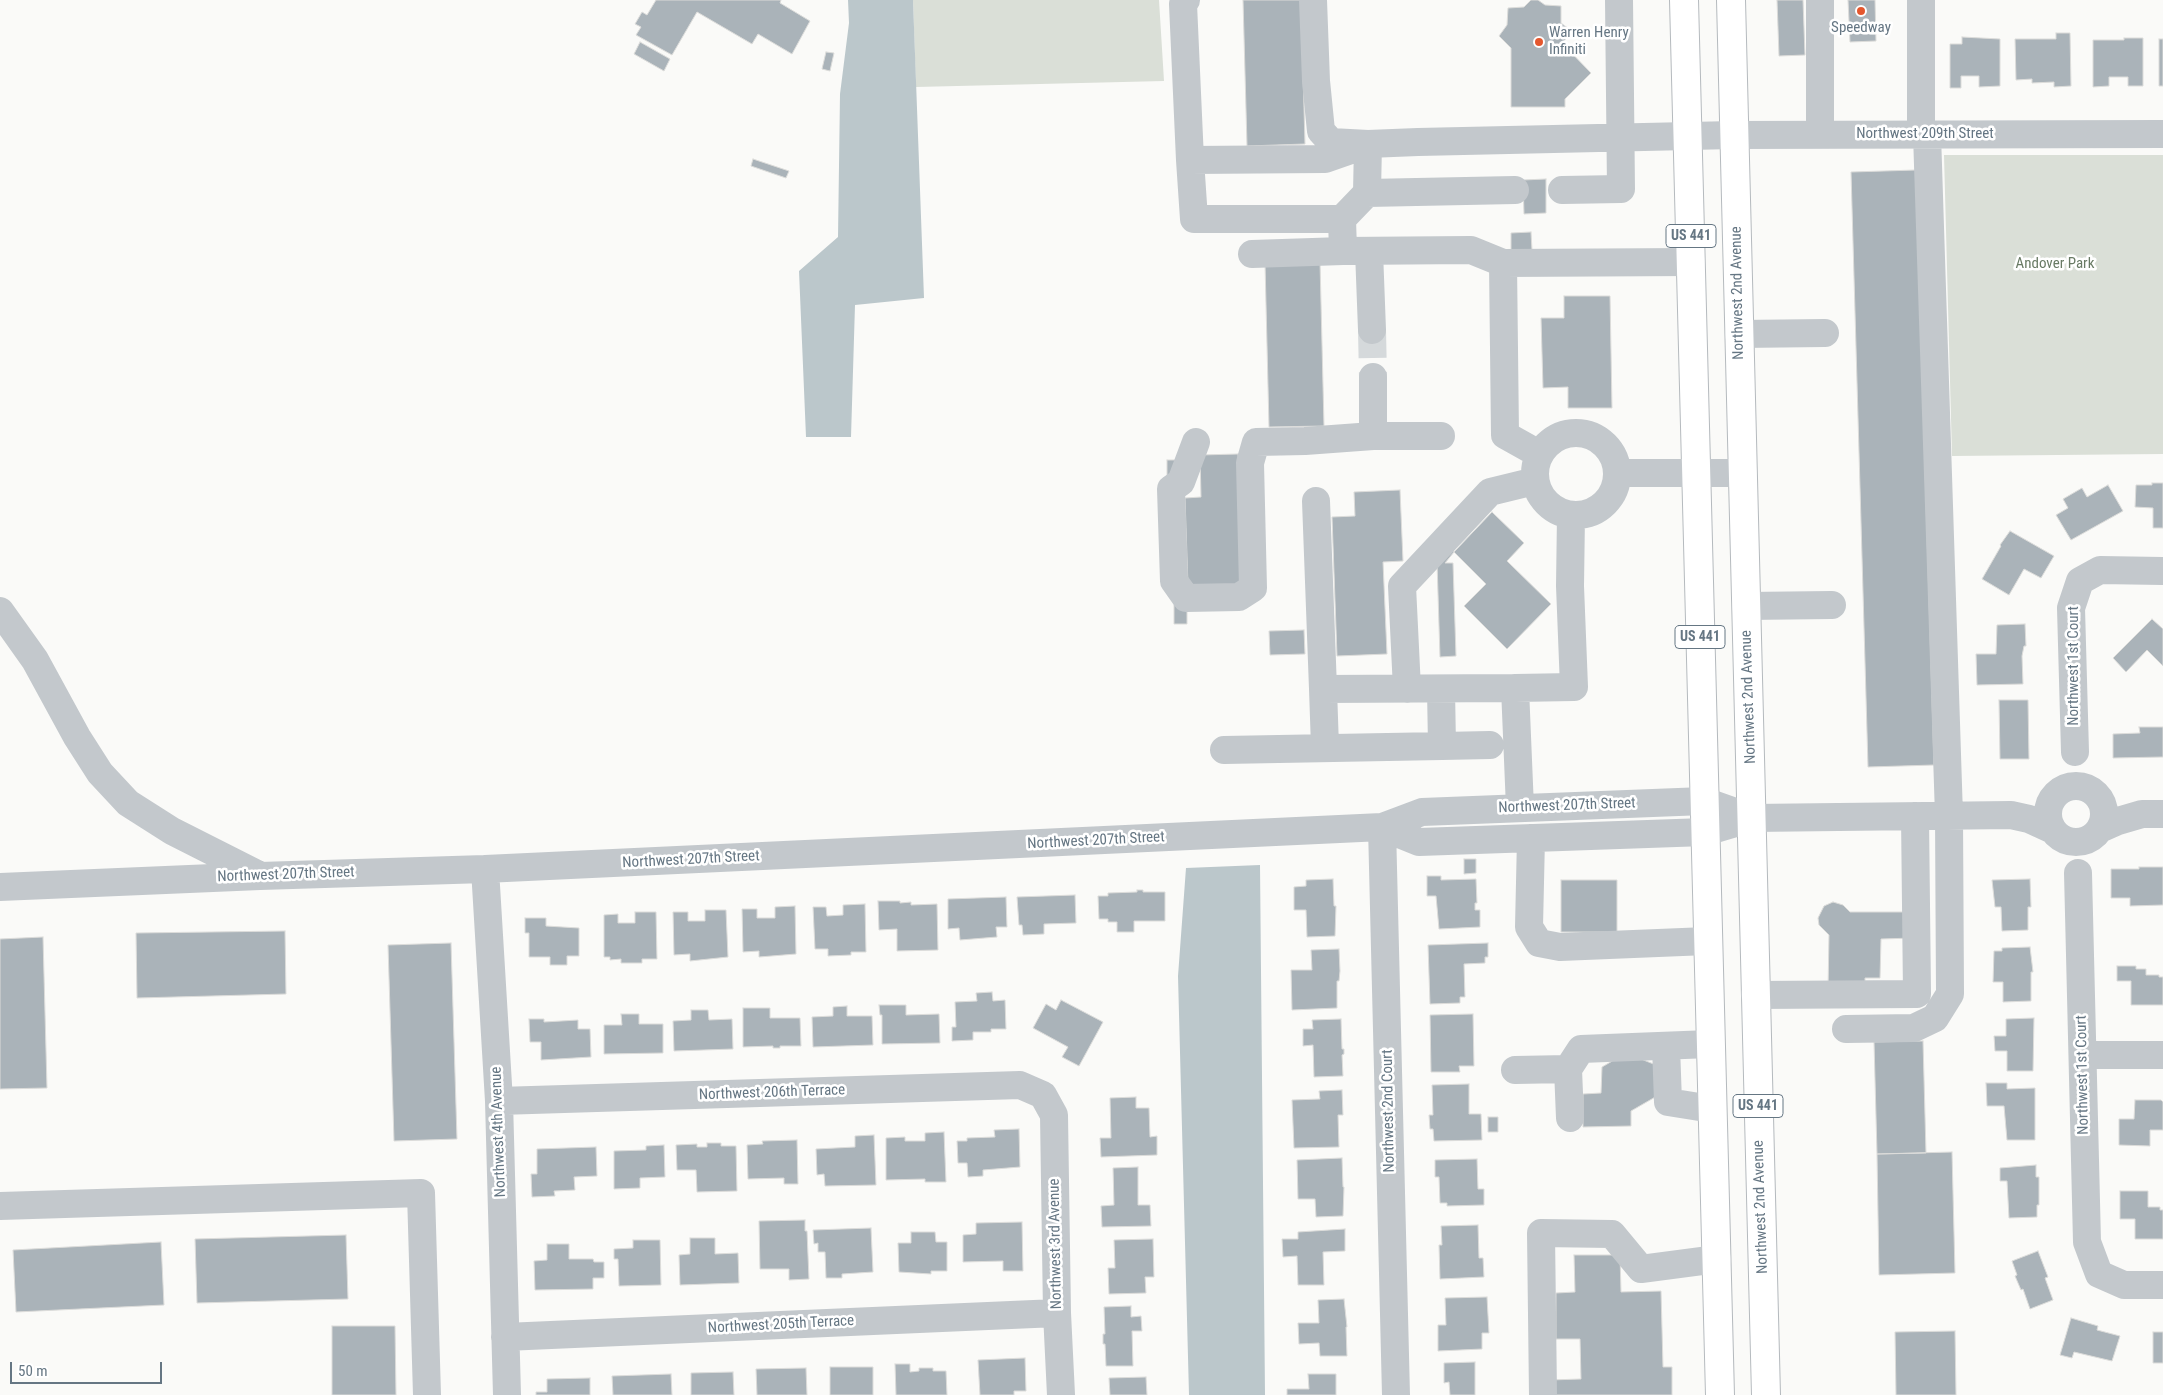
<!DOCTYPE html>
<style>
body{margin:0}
#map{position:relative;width:2163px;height:1395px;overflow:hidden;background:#fafaf8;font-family:"Roboto Condensed",sans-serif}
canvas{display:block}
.scale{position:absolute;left:10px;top:1362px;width:152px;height:22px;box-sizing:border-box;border:2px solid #657683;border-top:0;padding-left:6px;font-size:15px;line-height:18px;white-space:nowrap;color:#657683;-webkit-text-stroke:4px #fff;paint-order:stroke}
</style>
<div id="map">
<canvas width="2163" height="1395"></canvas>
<div class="scale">50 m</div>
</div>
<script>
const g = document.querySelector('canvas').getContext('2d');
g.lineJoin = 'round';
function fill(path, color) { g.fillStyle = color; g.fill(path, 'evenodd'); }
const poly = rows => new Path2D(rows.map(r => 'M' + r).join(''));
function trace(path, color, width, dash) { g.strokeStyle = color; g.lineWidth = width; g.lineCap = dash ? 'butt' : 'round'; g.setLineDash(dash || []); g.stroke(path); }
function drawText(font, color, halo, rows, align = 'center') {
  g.font = font + ' "Roboto Condensed",sans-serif'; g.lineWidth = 5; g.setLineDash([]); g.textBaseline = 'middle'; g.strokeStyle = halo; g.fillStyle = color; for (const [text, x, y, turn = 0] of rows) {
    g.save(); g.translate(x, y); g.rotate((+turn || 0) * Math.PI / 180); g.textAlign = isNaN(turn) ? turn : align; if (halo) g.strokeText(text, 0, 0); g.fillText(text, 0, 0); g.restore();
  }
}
fill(poly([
 [913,0,1159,0,1164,81,916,87],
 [1944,155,2163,155,2163,454,1952,456]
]), '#dadfd7');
fill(poly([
 [848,0,913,0,924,298,855,305,851,437,806,437,799,271,838,237,840,94,849,23],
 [1260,865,1265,1395,1189,1395,1178,976,1186,868]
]), '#bbc7cb');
const building = poly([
 [656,0,781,0,780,3,810,21,792,54,758,34,752,44,697,12,672,55,636,35,641,27,635,24,642,12,647,15,656,0],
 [1243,0,1301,0,1305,144,1247,146,1243,0],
 [1531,0,1538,0,1545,5,1561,6,1561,23,1573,32,1562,43,1591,73,1565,99,1565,107,1511,107,1511,48,1499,36,1507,25,1508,8,1524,7,1531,0],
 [1777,0,1803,0,1805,55,1779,56,1777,0],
 [1848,0,1875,0,1876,41,1850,42,1848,0],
 [2056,33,2070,33,2071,86,2054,87,2054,82,2032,83,2032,79,2016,80,2015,39,2056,39,2056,33],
 [1962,37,2000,39,2000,86,1979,87,1979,76,1961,76,1961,88,1950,88,1950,44,1962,44,1962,37],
 [2124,38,2143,38,2143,86,2128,86,2128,77,2109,77,2109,86,2093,87,2093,40,2124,40,2124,38],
 [2159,39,2163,39,2163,86,2159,86,2159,39],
 [640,42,670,59,664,71,634,54,640,42],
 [826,52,834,53,830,71,822,69,826,52],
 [753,159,789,171,786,178,751,166,753,159],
 [1916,170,1934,765,1868,767,1851,172,1916,170],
 [1546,179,1546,213,1524,214,1523,180,1546,179],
 [1531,232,1532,250,1511,251,1511,233,1531,232],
 [1320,262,1324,426,1269,427,1265,263,1320,262],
 [1564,296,1610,296,1612,408,1568,408,1568,387,1543,388,1541,318,1564,318,1564,296],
 [1238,454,1242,585,1188,586,1185,498,1201,497,1200,455,1238,454],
 [1167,460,1176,460,1167,481,1167,460],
 [2152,483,2163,483,2163,528,2153,528,2153,508,2135,507,2136,485,2152,485,2152,483],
 [2108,485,2123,511,2071,540,2056,515,2068,508,2063,499,2082,488,2087,497,2108,485],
 [1400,490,1403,561,1383,562,1387,654,1337,656,1332,517,1355,516,1354,492,1400,490],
 [1492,512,1524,543,1507,561,1551,604,1507,649,1464,606,1486,584,1454,552,1492,512],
 [2010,531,2054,556,2041,578,2024,569,2009,595,1982,579,2001,546,2000,545,2010,531],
 [1449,548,1454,552,1445,563,1453,563,1456,656,1440,657,1437,562,1449,548],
 [1174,605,1187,605,1187,624,1174,624,1174,605],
 [2152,619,2163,629,2163,666,2147,650,2126,672,2113,658,2152,619],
 [2025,624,2026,646,2024,646,2022,656,2023,684,1977,685,1976,654,1996,654,1997,625,2025,624],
 [1304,630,1305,654,1270,655,1269,631,1304,630],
 [1999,700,2028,700,2029,759,2000,759,1999,700],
 [2139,727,2163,727,2163,757,2113,758,2113,734,2140,733,2139,727],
 [1464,859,1476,859,1476,873,1464,874,1464,859],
 [2139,867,2163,867,2163,905,2130,906,2130,898,2111,898,2111,869,2139,869,2139,867],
 [1427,876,1441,876,1441,880,1476,879,1477,903,1475,903,1475,910,1480,910,1480,927,1439,929,1436,896,1427,896,1427,876],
 [1333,879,1334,906,1336,906,1335,936,1307,937,1306,910,1294,910,1294,887,1306,886,1306,880,1333,879],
 [2030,879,2031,907,2028,907,2028,930,2002,931,2001,907,1995,907,1992,880,2030,879],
 [1561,880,1617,880,1617,932,1561,932,1561,880],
 [1137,890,1143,890,1143,892,1165,892,1165,921,1134,921,1134,932,1117,932,1117,922,1108,922,1108,919,1099,919,1098,896,1108,896,1108,893,1137,892,1137,890],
 [1075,895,1076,923,1044,924,1044,934,1023,935,1022,925,1019,925,1017,897,1075,895],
 [1006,897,1007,927,996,927,997,937,960,940,959,928,948,929,948,899,1006,897],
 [878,901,900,901,900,903,911,902,911,905,937,904,938,950,897,951,897,929,879,930,878,901],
 [1833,902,1843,905,1850,912,1913,912,1913,938,1881,939,1880,978,1865,978,1865,991,1828,990,1829,935,1819,925,1818,918,1824,906,1833,902],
 [865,904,866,952,851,952,851,955,828,956,828,949,815,949,813,907,826,907,827,916,843,915,843,905,865,904],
 [795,906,796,954,759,957,759,951,743,952,742,909,757,909,757,918,775,918,775,907,795,906],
 [705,910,726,910,728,957,690,961,690,954,674,955,673,912,688,912,688,921,705,921,705,910],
 [635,912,656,912,657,959,642,959,642,963,621,963,621,959,610,960,610,957,604,957,604,915,618,914,618,923,635,923,635,912],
 [525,918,546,918,546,926,579,928,579,956,567,956,567,965,550,965,550,957,529,957,529,933,525,933,525,918],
 [285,931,286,994,137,998,136,933,285,931],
 [43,937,47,1088,0,1089,0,939,43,937],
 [451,943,457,1139,394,1141,388,945,451,943],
 [1488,943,1488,957,1485,957,1485,963,1464,964,1465,997,1460,997,1460,1003,1430,1004,1428,945,1488,943],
 [2030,947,2033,972,2031,972,2031,1001,2003,1002,2003,982,1993,982,1994,951,2002,951,2002,948,2030,947],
 [1339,949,1340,971,1339,981,1337,981,1337,1008,1292,1010,1291,970,1312,970,1311,950,1339,949],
 [2117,966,2136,966,2136,969,2146,969,2146,975,2159,975,2159,977,2163,977,2163,1005,2131,1005,2131,981,2117,981,2117,966],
 [992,992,993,1001,1005,1000,1006,1029,991,1029,991,1032,973,1032,973,1040,952,1041,952,1027,956,1027,955,1002,977,1001,976,993,992,992],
 [1061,1000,1103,1022,1079,1066,1062,1057,1068,1047,1033,1028,1046,1004,1056,1010,1061,1000],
 [879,1005,906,1005,906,1015,939,1014,940,1043,882,1044,882,1015,880,1015,879,1005],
 [847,1006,847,1016,872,1016,873,1045,813,1047,812,1017,833,1016,833,1007,847,1006],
 [743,1008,770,1008,770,1018,800,1018,801,1046,780,1046,780,1048,773,1048,773,1046,743,1047,743,1008],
 [691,1010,708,1010,709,1020,732,1019,733,1049,674,1051,673,1021,691,1020,691,1010],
 [621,1014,639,1014,639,1024,663,1024,663,1053,604,1054,604,1025,622,1025,621,1014],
 [1473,1014,1474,1066,1459,1066,1460,1072,1431,1072,1430,1015,1473,1014],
 [2034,1018,2033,1071,2007,1071,2007,1051,1995,1051,1994,1036,2006,1036,2006,1019,2034,1018],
 [529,1019,544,1019,544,1022,578,1020,578,1029,590,1029,591,1057,541,1060,541,1042,530,1042,529,1019],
 [1341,1019,1342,1049,1344,1049,1344,1054,1342,1055,1343,1076,1314,1077,1313,1045,1303,1046,1303,1029,1313,1029,1312,1020,1341,1019],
 [1923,1041,1926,1153,1877,1154,1874,1042,1923,1041],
 [1626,1053,1656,1065,1657,1096,1631,1111,1631,1126,1583,1127,1583,1094,1601,1093,1602,1067,1626,1053],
 [1986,1083,2007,1083,2007,1089,2035,1088,2035,1140,2007,1140,2004,1106,1987,1106,1986,1083],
 [1469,1084,1469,1114,1481,1114,1482,1140,1434,1141,1433,1129,1430,1129,1429,1115,1433,1115,1432,1085,1469,1084],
 [1342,1090,1343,1115,1338,1115,1339,1147,1294,1148,1292,1100,1320,1099,1319,1091,1342,1090],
 [1136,1097,1136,1108,1149,1108,1150,1137,1157,1136,1157,1155,1101,1157,1100,1138,1111,1138,1110,1098,1136,1097],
 [2135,1100,2161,1100,2163,1102,2163,1130,2150,1130,2150,1146,2119,1145,2119,1119,2134,1119,2135,1100],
 [1488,1117,1498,1117,1498,1132,1488,1132,1488,1117],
 [1019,1129,1020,1167,983,1170,983,1176,968,1177,967,1163,958,1163,957,1141,967,1141,967,1138,995,1137,994,1130,1019,1129],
 [944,1132,946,1182,925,1182,925,1179,886,1180,886,1138,905,1137,905,1141,925,1141,925,1133,944,1132],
 [874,1135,876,1185,825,1186,824,1174,817,1175,816,1149,855,1147,855,1136,874,1135],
 [797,1140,798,1184,784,1184,784,1178,748,1179,747,1145,763,1144,762,1141,797,1140],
 [707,1143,721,1143,721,1146,736,1146,737,1191,697,1192,696,1170,677,1170,676,1145,697,1144,697,1147,707,1147,707,1143],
 [664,1145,665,1177,640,1178,640,1188,614,1189,614,1151,646,1150,646,1146,664,1145],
 [596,1147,597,1176,574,1177,575,1190,554,1191,555,1196,532,1197,531,1174,537,1174,537,1149,596,1147],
 [1952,1152,1955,1273,1879,1275,1877,1154,1952,1152],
 [1342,1158,1343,1187,1344,1187,1343,1216,1316,1217,1315,1199,1298,1199,1297,1160,1342,1158],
 [1477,1159,1478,1189,1484,1189,1484,1205,1447,1206,1447,1203,1440,1203,1439,1177,1435,1177,1435,1160,1477,1159],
 [2036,1165,2036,1177,2039,1177,2039,1205,2037,1205,2037,1217,2009,1218,2007,1181,2000,1181,2000,1168,2036,1165],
 [1138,1167,1138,1205,1150,1205,1151,1226,1102,1227,1101,1206,1114,1205,1113,1168,1138,1167],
 [2120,1191,2148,1191,2148,1207,2160,1207,2160,1210,2163,1210,2163,1239,2135,1239,2135,1219,2120,1219,2120,1191],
 [805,1220,805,1231,807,1231,809,1279,789,1280,789,1269,760,1269,759,1221,805,1220],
 [1022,1222,1023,1271,1003,1271,1003,1261,963,1262,963,1235,976,1234,976,1223,1022,1222],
 [1478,1225,1479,1258,1483,1258,1484,1277,1440,1279,1439,1245,1442,1245,1441,1226,1478,1225],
 [871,1228,873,1272,842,1274,842,1278,826,1278,825,1252,818,1252,818,1243,814,1244,813,1230,871,1228],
 [1345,1229,1345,1251,1323,1252,1324,1285,1298,1285,1297,1256,1283,1257,1282,1239,1298,1239,1298,1232,1345,1229],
 [911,1232,935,1232,936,1242,947,1242,947,1271,931,1271,931,1274,899,1272,898,1243,911,1243,911,1232],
 [346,1235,348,1299,197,1303,195,1239,346,1235],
 [690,1238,715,1238,715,1254,738,1253,739,1283,680,1285,679,1255,690,1254,690,1238],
 [1153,1239,1154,1277,1145,1277,1146,1293,1109,1294,1108,1268,1115,1268,1114,1240,1153,1239],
 [633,1240,660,1240,661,1285,619,1286,618,1259,614,1259,614,1249,633,1248,633,1240],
 [161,1242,164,1305,16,1312,13,1250,161,1242],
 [547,1244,569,1244,569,1259,593,1259,594,1262,604,1262,604,1278,593,1278,593,1289,535,1290,534,1261,547,1260,547,1244],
 [2038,1251,2048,1277,2045,1278,2053,1300,2030,1309,2023,1289,2021,1290,2015,1276,2017,1275,2012,1261,2038,1251],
 [1574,1255,1620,1255,1621,1292,1661,1291,1663,1367,1672,1367,1672,1395,1550,1395,1549,1380,1581,1379,1580,1339,1556,1339,1556,1293,1575,1292,1574,1255],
 [1487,1297,1489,1333,1482,1333,1482,1349,1438,1351,1438,1325,1446,1325,1445,1298,1487,1297],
 [1344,1299,1347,1327,1346,1327,1347,1356,1320,1356,1319,1343,1299,1344,1298,1323,1319,1323,1318,1300,1344,1299],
 [1131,1306,1131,1317,1141,1316,1142,1331,1132,1331,1133,1366,1106,1366,1105,1344,1103,1344,1103,1334,1105,1334,1104,1307,1131,1306],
 [2071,1318,2098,1326,2097,1330,2120,1336,2112,1361,2074,1352,2072,1358,2060,1355,2071,1318],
 [332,1326,395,1326,396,1395,332,1395,332,1326],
 [1955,1331,1956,1395,1896,1395,1895,1332,1955,1331],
 [2153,1332,2163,1332,2163,1363,2153,1363,2153,1332],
 [1025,1358,1026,1391,1014,1391,1014,1395,980,1395,978,1360,1025,1358],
 [1475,1362,1475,1395,1450,1395,1449,1382,1444,1383,1444,1363,1475,1362],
 [895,1364,910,1364,910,1372,919,1371,919,1368,933,1368,933,1371,946,1371,947,1395,896,1395,895,1364],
 [830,1367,873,1367,873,1395,830,1395,830,1367],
 [806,1368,807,1395,757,1395,756,1369,806,1368],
 [733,1372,734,1395,691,1395,691,1373,733,1372],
 [671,1374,672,1395,613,1395,612,1376,671,1374],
 [1308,1374,1336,1374,1336,1395,1287,1395,1287,1389,1309,1389,1308,1374],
 [1146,1377,1147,1395,1110,1395,1109,1378,1146,1377],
 [590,1378,590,1395,536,1395,536,1392,547,1392,547,1379,590,1378]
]);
fill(building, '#aab3b9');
trace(building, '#dcdcda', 1);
trace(poly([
 [1372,330,1373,377]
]), '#d5d9db', 28, [28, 14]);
const major = poly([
 [1684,0,1720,1395],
 [1731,0,1766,1395]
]);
trace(major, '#b5babe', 30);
trace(poly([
 [1186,0,1183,4,1190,160,1325,159,1368,144,1418,142,1734,135,2163,134],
 [1820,0,1820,134],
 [1921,0,1921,134],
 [1190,160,1194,219,1342,219,1367,193,1368,144,1331,142,1321,131,1316,81,1313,0],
 [1562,190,1621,189,1619,0],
 [1367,193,1515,190],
 [1342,219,1343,251,1471,250,1503,263,1691,262],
 [1369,251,1372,330],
 [1252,254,1343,251],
 [1503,263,1505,435,1539,454],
 [1739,334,1825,333],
 [1373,377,1373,436,1441,436],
 '1535 474a41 41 0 1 1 82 0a41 41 0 1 1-82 0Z',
 [1196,442,1181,482,1171,489,1174,581,1186,598,1239,597,1253,588,1250,463,1256,442,1305,441,1373,436],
 [1617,473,1743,473],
 [1316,501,1323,689,1515,688],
 [1746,606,1832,605],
 [0,611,35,660,77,737,100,773,128,803,172,831,259,875],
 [1323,689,1325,747],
 [1407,689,1402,586,1490,492,1535,481],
 [1442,746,1490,745],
 [1224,750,1442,746,1441,689],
 [2075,752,2071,608,2080,581,2100,570,2163,571],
 '2048 814a28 28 0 1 1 56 0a28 28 0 1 1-56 0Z',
 [1520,808,1515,688,1574,687,1570,586,1571,515],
 [1382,827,1419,842,1705,832,1752,818,2011,815,2029,819,2053,830],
 [1382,827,1396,1395],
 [2100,829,2118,821,2142,814,2163,814],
 [1531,838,1529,927,1539,943,1560,947,1707,941],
 [485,869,499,1101,507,1395],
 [2078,873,2087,1242,2099,1274,2124,1285,2163,1285],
 [0,887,260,876,485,869,1382,827,1422,812,1704,801,1752,818],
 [1755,995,1917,994,1915,816],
 [1846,1029,1914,1028,1935,1018,1950,994,1949,816,1927,134],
 [1666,1046,1668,1102,1712,1109],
 [2083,1055,2163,1055],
 [1568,1069,1570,1118],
 [1515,1070,1568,1069,1581,1049,1710,1044],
 [499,1101,1020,1085,1043,1095,1054,1115,1057,1313,1061,1395],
 [0,1206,421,1193,427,1395],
 [505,1337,1057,1313],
 [1543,1395,1541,1233,1612,1234,1641,1269,1717,1259]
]), '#c3c8cc', 28);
trace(major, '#fff', 28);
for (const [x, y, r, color] of [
 [1861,11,5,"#e4572e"],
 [1539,42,5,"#e4572e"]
]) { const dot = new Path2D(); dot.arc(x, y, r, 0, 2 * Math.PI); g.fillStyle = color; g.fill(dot); trace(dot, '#fff', 2); }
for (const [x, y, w] of [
 [1691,236,50],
 [1700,637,50],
 [1758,1106,50]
]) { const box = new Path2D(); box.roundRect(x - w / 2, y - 11.5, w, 23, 4); g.fillStyle = '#fff'; g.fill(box); trace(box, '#657683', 1); }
drawText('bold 14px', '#657683', null, [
 ["US 441",1691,236],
 ["US 441",1700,637],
 ["US 441",1758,1106]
]);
drawText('15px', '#657683', '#fff', [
 ["Speedway",1861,28],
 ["Warren Henry",1549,33,"left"],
 ["Infiniti",1549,50,"left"]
]);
drawText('15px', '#657683', '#fff', [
 ["Northwest 209th Street",1925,134],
 ["Northwest 2nd Avenue",1738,293,-91],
 ["Northwest 1st Court",2074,666,-90],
 ["Northwest 2nd Avenue",1749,697,-92],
 ["Northwest 207th Street",1567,806,-2],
 ["Northwest 207th Street",1096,841,-3],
 ["Northwest 207th Street",691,860,-3],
 ["Northwest 207th Street",286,875,-2],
 ["Northwest 1st Court",2083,1075,-91],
 ["Northwest 206th Terrace",772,1093,-2],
 ["Northwest 2nd Court",1389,1111,-91],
 ["Northwest 4th Avenue",499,1132,-92],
 ["Northwest 2nd Avenue",1761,1207,-92],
 ["Northwest 3rd Avenue",1056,1244,-91],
 ["Northwest 205th Terrace",781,1325,-3]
]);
drawText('15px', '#687a64', '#fff', [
 ["Andover Park",2055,264]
]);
</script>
